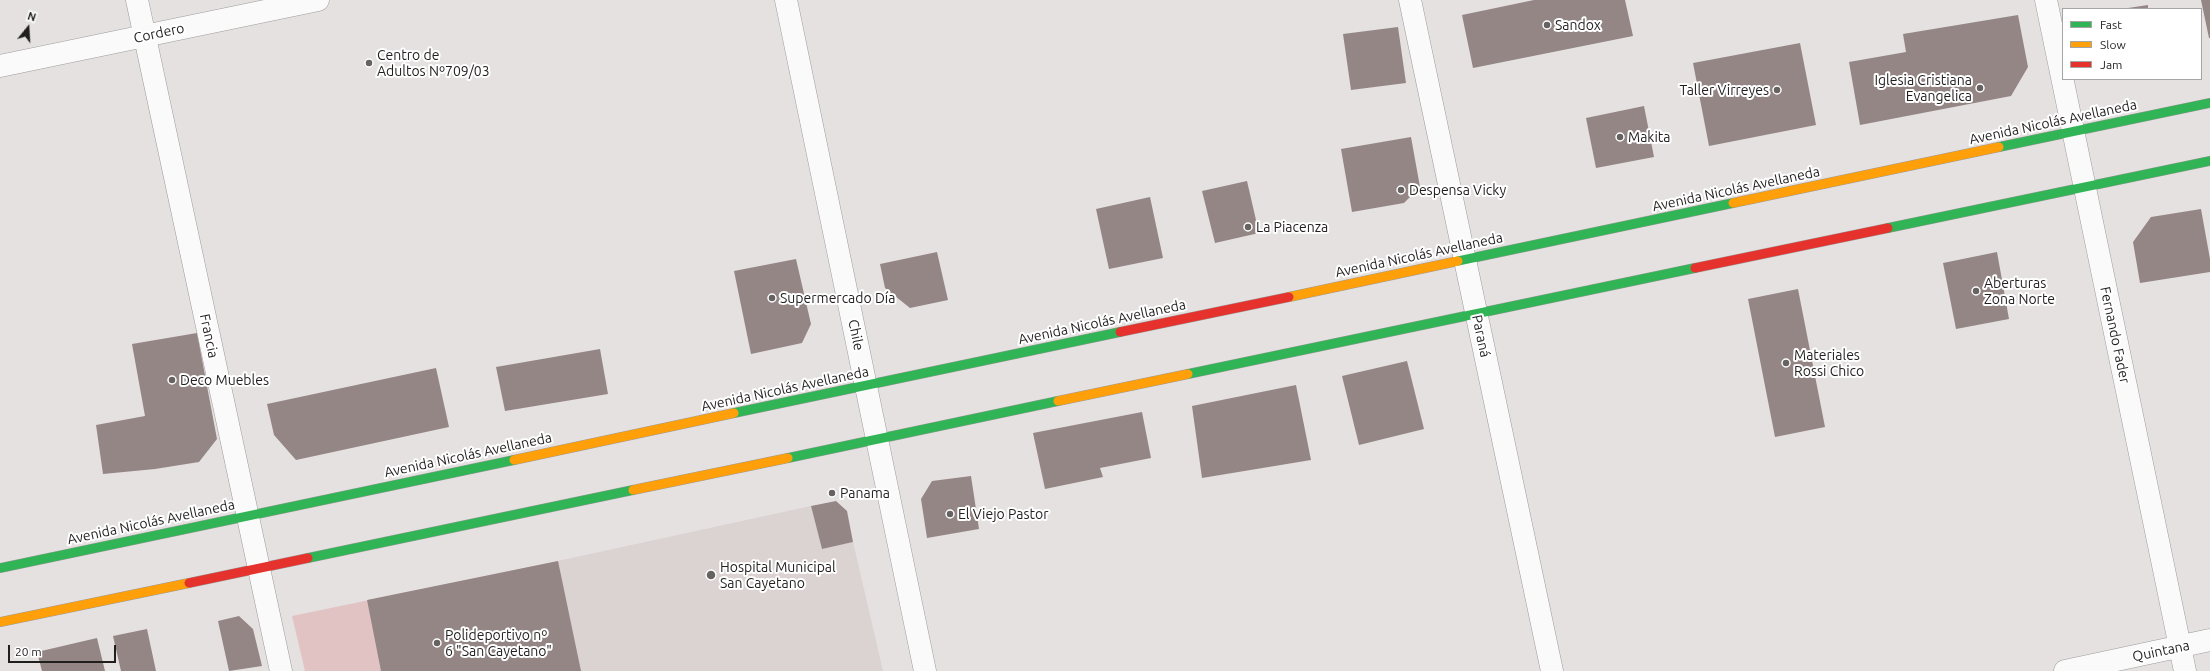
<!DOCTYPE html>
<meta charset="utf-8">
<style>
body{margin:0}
#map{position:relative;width:2210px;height:671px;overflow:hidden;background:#e5e1e1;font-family:Ubuntu,sans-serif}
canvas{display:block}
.legend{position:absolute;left:2062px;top:8px;width:140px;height:72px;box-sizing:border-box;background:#fff;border:1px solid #a6a5a5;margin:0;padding:5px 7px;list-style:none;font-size:12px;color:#211e1e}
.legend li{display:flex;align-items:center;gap:8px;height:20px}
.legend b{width:20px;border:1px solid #a6a5a5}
.north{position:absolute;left:8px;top:8px;width:40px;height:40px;-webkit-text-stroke:3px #fff;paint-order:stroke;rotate:18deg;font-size:11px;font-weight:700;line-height:16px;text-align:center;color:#211e1e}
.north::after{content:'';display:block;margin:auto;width:14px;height:18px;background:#211e1e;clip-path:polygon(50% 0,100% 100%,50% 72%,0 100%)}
.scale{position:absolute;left:8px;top:645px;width:108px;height:18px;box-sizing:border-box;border:2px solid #211e1e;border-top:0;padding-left:5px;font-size:12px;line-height:14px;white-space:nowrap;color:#211e1e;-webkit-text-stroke:3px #fff;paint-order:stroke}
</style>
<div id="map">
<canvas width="2210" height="671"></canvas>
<ul class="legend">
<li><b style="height:5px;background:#30b455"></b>Fast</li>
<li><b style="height:5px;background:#ff9f0a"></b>Slow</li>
<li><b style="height:5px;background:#e5322d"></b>Jam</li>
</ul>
<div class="north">N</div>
<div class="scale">20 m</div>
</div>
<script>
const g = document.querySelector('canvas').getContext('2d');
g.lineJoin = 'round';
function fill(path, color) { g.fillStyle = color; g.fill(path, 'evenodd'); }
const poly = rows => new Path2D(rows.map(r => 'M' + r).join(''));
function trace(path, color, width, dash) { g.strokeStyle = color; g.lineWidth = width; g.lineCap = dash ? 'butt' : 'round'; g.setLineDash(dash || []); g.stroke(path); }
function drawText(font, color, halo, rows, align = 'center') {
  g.font = font + ' Ubuntu,sans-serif'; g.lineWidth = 4; g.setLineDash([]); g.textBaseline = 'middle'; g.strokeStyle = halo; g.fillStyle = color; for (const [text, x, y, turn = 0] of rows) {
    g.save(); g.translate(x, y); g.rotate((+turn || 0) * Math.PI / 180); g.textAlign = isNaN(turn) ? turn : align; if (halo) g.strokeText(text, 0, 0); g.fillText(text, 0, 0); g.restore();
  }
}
fill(poly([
 [811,506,822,549,853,542,883,671,581,671,558,561]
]), '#dbd2d2');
fill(poly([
 [558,561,581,671,305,671,292,616]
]), '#e2c3c3');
fill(poly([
 [1534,0,1625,0,1633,36,1473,68,1462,15],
 [2201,0,2210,0,2210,38,2209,38],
 [2148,5,2148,9,2128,9,2128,8],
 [2018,15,2028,67,2011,96,1860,125,1849,62,1906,52,1903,34],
 [1398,27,1406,83,1351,90,1343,34],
 [1800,43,1816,125,1709,146,1693,63],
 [1644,106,1654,157,1596,168,1586,118],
 [1411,137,1420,187,1404,203,1352,212,1341,149],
 [1247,181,1259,233,1215,243,1202,191],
 [1150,197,1163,258,1109,269,1096,209],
 [2201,209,2210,259,2210,272,2140,283,2133,242,2151,217],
 [937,252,948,300,910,308,885,288,880,264],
 [1997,252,2009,319,1956,329,1943,263],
 [796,259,811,324,802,343,751,354,734,271],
 [1798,289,1825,427,1775,437,1748,299],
 [197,333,217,439,199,462,155,469,103,474,96,425,145,416,132,344],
 [600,349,608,394,505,411,496,367],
 [1407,361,1424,429,1359,445,1342,376],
 [436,368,449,427,296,460,274,435,267,404],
 [1296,385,1311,460,1202,478,1192,406],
 [1142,412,1151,458,1100,468,1103,477,1045,489,1033,433],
 [971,476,979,529,927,538,921,499,932,481],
 [836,501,847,511,853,542,822,549,811,506],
 [558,561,581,671,381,671,367,600],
 [239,616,253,629,262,666,229,671,218,621],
 [147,629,156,671,121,671,113,636],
 [97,638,105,671,42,671,37,652]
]), '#958686');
const street = poly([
 [137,0,281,671],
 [786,0,925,671],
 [1410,0,1552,671],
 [2046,0,2185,671],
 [0,66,318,0],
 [2065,671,2210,640]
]);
const fast = poly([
 [1999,147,2210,103],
 [1888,228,2210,161],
 [1458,261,1733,203],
 [1188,374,1695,268],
 [734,413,1120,332],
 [788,458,1058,401],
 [308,558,633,490],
 [0,568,514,460]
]);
const slow = poly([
 [1733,203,1999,147],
 [1289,297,1458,261],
 [1058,401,1188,374],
 [514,460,734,413],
 [633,490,788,458],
 [0,622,189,583]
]);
const jam = poly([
 [1695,268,1888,228],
 [1120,332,1289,297],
 [189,583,308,558]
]);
trace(street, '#9d9b9b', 23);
trace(fast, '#9d9b9b', 10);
trace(slow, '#9d9b9b', 10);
trace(jam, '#9d9b9b', 10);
trace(street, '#fbfafa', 22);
trace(fast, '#30b455', 9);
trace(slow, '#ff9f0a', 9);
trace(jam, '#e5322d', 9);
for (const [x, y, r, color] of [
 [1547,25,4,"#666262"],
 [369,63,4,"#666262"],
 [1980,88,4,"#666262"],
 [1777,90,4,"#666262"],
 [1620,137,4,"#666262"],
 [1401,190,4,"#666262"],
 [1248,227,4,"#666262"],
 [1976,291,4,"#666262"],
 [772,298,4,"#666262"],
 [1786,363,4,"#666262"],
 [172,380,4,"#666262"],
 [832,493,4,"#666262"],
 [950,514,4,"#666262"],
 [711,575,5,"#666262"],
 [437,643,4,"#666262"]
]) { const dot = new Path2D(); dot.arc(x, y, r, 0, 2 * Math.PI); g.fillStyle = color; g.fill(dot); trace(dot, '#fff', 1.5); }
drawText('14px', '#211e1e', '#fff', [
 ["Sandox",1555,25],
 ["Centro de",377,55],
 ["Adultos Nº709/03",377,71],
 ["Iglesia Cristiana",1972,80,"right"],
 ["Evangelica",1972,96,"right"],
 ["Taller Virreyes",1769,90,"right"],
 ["Makita",1628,137],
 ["Despensa Vicky",1409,190],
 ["La Piacenza",1256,227],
 ["Aberturas",1984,283],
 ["Zona Norte",1984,299],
 ["Supermercado Día",780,298],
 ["Materiales",1794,355],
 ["Rossi Chico",1794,371],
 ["Deco Muebles",180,380],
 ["Panama",840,493],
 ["El Viejo Pastor",958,514],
 ["Hospital Municipal",720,567],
 ["San Cayetano",720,583],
 ["Polideportivo nº",445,635],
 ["6 \"San Cayetano\"",445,651]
], 'left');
drawText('14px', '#211e1e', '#fff', [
 ["Cordero",159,33,-12],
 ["Avenida Nicolás Avellaneda",2053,122,-12],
 ["Avenida Nicolás Avellaneda",1736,189,-12],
 ["Avenida Nicolás Avellaneda",1419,255,-12],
 ["Avenida Nicolás Avellaneda",1102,322,-12],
 ["Chile",856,335,78],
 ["Fernando Fader",2115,335,78],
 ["Francia",209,336,78],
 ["Paraná",1481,336,78],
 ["Avenida Nicolás Avellaneda",785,389,-12],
 ["Avenida Nicolás Avellaneda",468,455,-12],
 ["Avenida Nicolás Avellaneda",151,522,-12],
 ["Quintana",2161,651,-12]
]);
</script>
